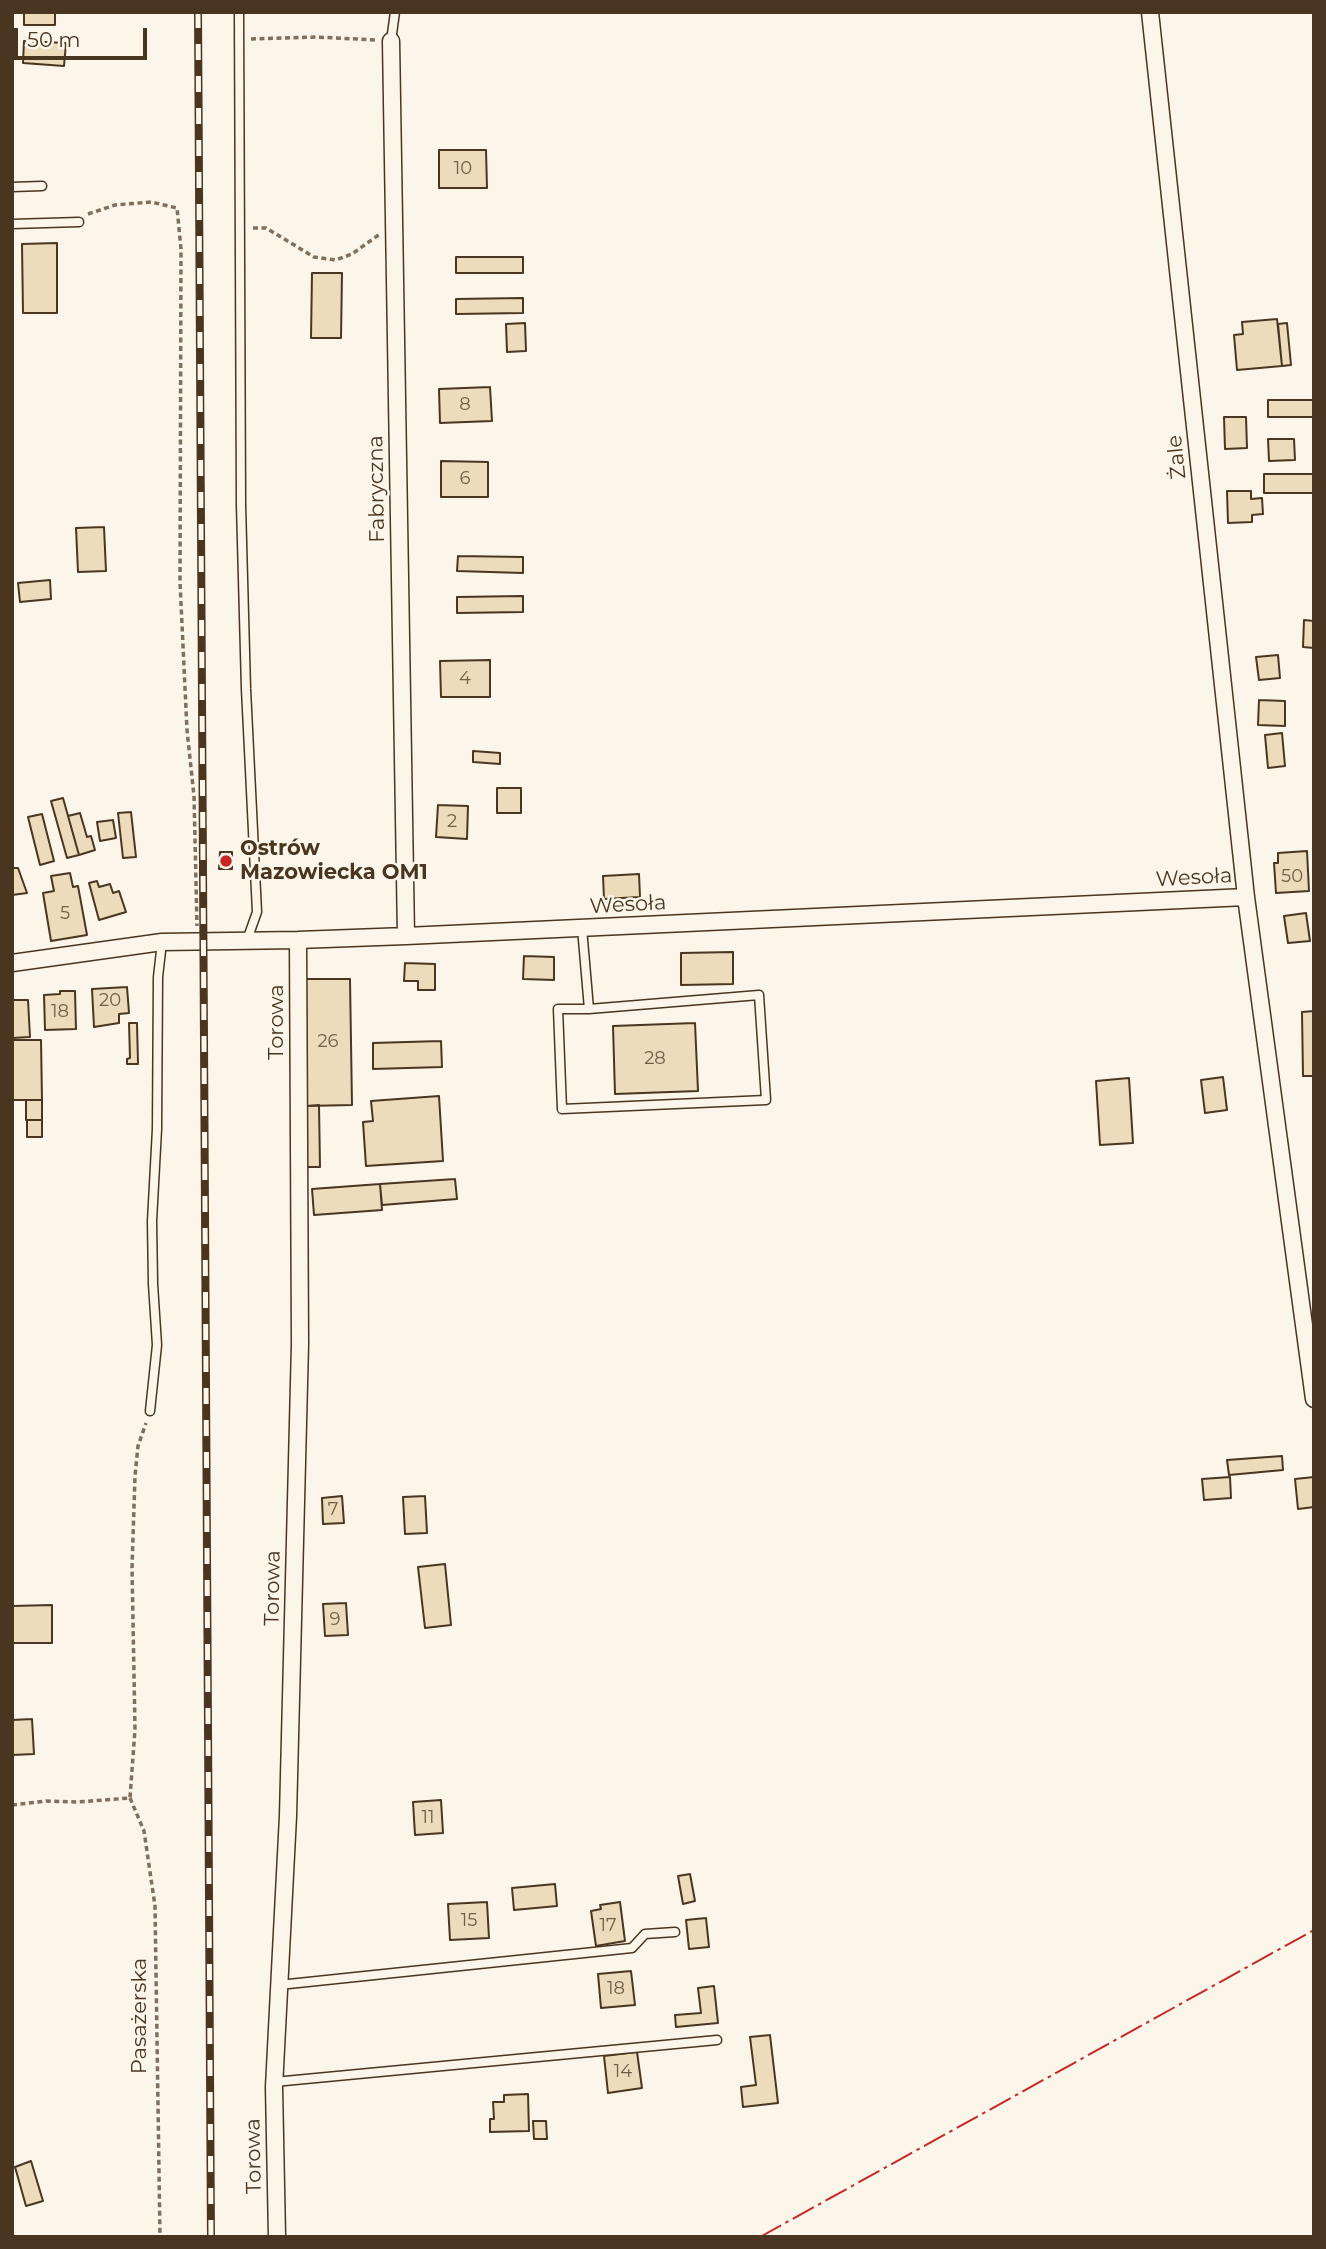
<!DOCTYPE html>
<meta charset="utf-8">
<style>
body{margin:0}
#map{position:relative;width:1326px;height:2249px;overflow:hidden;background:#fbf6e9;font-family:Montserrat,sans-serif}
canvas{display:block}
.frame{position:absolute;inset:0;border:14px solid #4a3520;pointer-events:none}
.scale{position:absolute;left:14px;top:28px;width:133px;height:32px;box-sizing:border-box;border:4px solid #4a3520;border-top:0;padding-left:9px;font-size:21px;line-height:24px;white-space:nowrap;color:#4a3520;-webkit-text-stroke:5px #fbf6e9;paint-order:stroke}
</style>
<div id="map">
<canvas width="1326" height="2249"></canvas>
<div class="frame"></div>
<div class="scale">50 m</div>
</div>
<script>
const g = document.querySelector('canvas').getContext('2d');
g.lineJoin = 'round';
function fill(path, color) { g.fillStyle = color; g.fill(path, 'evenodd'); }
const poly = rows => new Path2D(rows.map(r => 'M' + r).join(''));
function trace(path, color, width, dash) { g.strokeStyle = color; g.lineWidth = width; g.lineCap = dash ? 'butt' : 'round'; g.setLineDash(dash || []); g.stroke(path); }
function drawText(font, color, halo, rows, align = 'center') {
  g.font = font + ' Montserrat,sans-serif'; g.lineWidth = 5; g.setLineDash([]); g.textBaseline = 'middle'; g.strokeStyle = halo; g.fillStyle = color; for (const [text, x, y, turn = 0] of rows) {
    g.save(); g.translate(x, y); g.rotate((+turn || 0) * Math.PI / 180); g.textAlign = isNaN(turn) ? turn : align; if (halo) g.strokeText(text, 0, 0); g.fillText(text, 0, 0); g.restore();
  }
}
const building = poly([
 [24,12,55,12,55,25,24,25,24,12],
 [24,41,66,43,64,66,23,63,24,41],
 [439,150,486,150,487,188,439,188,439,150],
 [57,243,57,313,23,313,22,244,57,243],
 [456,257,523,257,523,273,456,273,456,257],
 [312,273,342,273,341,338,311,338,312,273],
 [523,298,523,313,456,314,456,299,523,298],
 [1277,319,1282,366,1237,370,1234,335,1243,334,1242,322,1277,319],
 [525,323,526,351,507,352,506,324,525,323],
 [1287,323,1291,365,1282,366,1278,324,1287,323],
 [490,387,492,421,440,423,439,389,490,387],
 [1268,400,1314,400,1314,417,1268,417,1268,400],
 [1224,417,1246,417,1247,448,1225,449,1224,417],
 [1268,439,1294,439,1295,460,1269,461,1268,439],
 [441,461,488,462,488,497,441,497,441,461],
 [1264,474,1314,474,1314,493,1264,493,1264,474],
 [1227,491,1251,491,1251,499,1262,498,1263,514,1252,515,1252,522,1228,523,1227,491],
 [104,527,106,571,78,572,76,528,104,527],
 [458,556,523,557,523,573,457,571,458,556],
 [50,580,51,599,20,602,18,583,50,580],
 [523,596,523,612,457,613,457,597,523,596],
 [1304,620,1314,621,1314,648,1303,647,1304,620],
 [1278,655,1280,678,1259,680,1256,657,1278,655],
 [490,660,490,697,441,697,440,661,490,660],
 [1259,700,1285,701,1285,726,1258,725,1259,700],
 [1282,733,1285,766,1268,768,1265,735,1282,733],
 [473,751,500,753,500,764,473,762,473,751],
 [497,788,521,788,521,813,497,813,497,788],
 [63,798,79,855,67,858,51,801,63,798],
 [438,805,468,806,467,839,436,837,438,805],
 [131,812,136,857,123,858,118,813,131,812],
 [80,813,87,837,91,836,95,850,79,855,68,816,80,813],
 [42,814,54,861,40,865,28,817,42,814],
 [113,820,116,838,100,841,97,822,113,820],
 [1307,851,1309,891,1276,893,1274,863,1278,863,1278,853,1307,851],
 [220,852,232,852,232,869,219,869,220,852],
 [12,868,18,868,27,893,12,895,12,868],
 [70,873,73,887,78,886,87,935,51,941,43,893,54,891,51,876,70,873],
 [639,874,640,897,604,899,603,876,639,874],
 [97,881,99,887,110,884,113,893,119,891,126,912,99,920,89,883,97,881],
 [1306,913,1310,941,1288,943,1284,916,1306,913],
 [733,952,733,984,681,985,681,953,733,952],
 [524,956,554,957,554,980,523,979,524,956],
 [405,963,435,964,435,990,418,990,418,981,404,981,405,963],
 [304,979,350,979,352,1105,306,1106,304,979],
 [127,987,129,1013,119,1014,119,1023,94,1027,92,989,127,987],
 [60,991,75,991,76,1029,45,1030,44,995,60,994,60,991],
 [12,1000,28,1000,30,1037,12,1038,12,1000],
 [1314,1011,1314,1076,1303,1076,1302,1012,1314,1011],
 [129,1023,137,1023,138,1064,127,1064,127,1059,130,1058,129,1023],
 [695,1023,698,1091,615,1094,613,1026,695,1023],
 [12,1040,41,1040,42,1100,12,1100,12,1040],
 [441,1041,442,1067,373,1069,373,1043,441,1041],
 [1223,1077,1227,1110,1205,1113,1201,1080,1223,1077],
 [1129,1078,1133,1143,1100,1145,1096,1081,1129,1078],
 [439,1096,443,1161,366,1166,363,1122,373,1121,371,1101,439,1096],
 [26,1100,42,1100,42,1120,26,1120,26,1100],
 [319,1105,320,1167,307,1167,306,1106,319,1105],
 [27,1120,42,1120,42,1137,27,1137,27,1120],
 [455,1179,457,1199,382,1205,380,1184,455,1179],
 [380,1184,382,1210,314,1215,312,1189,380,1184],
 [1282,1456,1283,1470,1229,1475,1227,1460,1282,1456],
 [1230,1477,1231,1498,1204,1500,1202,1479,1230,1477],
 [1314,1477,1314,1507,1298,1509,1295,1479,1314,1477],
 [342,1496,344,1523,323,1524,322,1498,342,1496],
 [425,1496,427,1533,405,1534,403,1497,425,1496],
 [445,1564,451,1625,425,1628,418,1567,445,1564],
 [346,1603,348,1635,325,1636,323,1604,346,1603],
 [52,1605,52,1643,12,1643,12,1606,52,1605],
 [32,1719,34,1754,12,1755,12,1720,32,1719],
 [441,1800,443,1833,415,1835,413,1802,441,1800],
 [690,1874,695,1901,683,1904,678,1876,690,1874],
 [555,1884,557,1906,514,1910,512,1888,555,1884],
 [487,1902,489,1938,450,1940,448,1904,487,1902],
 [620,1902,625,1941,596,1946,591,1911,601,1909,600,1905,620,1902],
 [706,1918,709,1947,689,1949,686,1920,706,1918],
 [631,1971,635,2005,601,2008,598,1974,631,1971],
 [714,1986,718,2023,676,2027,675,2015,701,2013,698,1988,714,1986],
 [770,2035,778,2103,743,2107,741,2087,756,2085,750,2037,770,2035],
 [637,2052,642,2088,608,2093,604,2056,637,2052],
 [528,2094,529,2131,490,2132,490,2119,494,2119,493,2102,504,2102,504,2095,528,2094],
 [533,2121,546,2121,547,2139,534,2139,533,2121],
 [31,2161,43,2201,26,2206,15,2167,31,2161]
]);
fill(building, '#ecdcbc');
trace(building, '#4a3520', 2);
const lane = poly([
 [239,12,241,505,246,689,257,912,247,940],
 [391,41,395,12],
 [12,187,42,186],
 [12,224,79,222],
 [582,928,589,1009,558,1009,562,1109,766,1100,759,995,589,1009],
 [150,1411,157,1345,153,1284,152,1221,157,1129,158,977,162,942],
 [279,1985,632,1948,645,1934,675,1932],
 [274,2082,717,2040]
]);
const street = poly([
 [1150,12,1246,897,1314,1399],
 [391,41,406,936],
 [12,963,162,942,298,940,406,936,1246,897],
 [277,2237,274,2087,288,1816,300,1344,298,940]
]);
trace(lane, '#4a3520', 11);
trace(street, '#4a3520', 19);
trace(poly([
 [251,39,316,37,377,40],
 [88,214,115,205,151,202,177,208,181,249,180,582,187,730,194,796,197,926],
 [253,228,266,228,314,257,336,260,352,254,380,234],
 [130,1798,144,1831,155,1906,160,2237],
 [12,1805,46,1801,78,1802,130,1798,135,1729,132,1568,135,1476,138,1446,146,1423]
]), '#7f6f5c', 3.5, [5, 3.5]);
trace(lane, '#fbf6e9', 8);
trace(street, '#fbf6e9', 16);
const rail = poly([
 [198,12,211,2237]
]);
trace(rail, '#4a3520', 8);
trace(rail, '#fbf6e9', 5, [16]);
trace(poly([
 [760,2237,1314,1930]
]), '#c62828', 2, [24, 5, 3.5, 5]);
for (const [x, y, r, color] of [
 [226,861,7,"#c62828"]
]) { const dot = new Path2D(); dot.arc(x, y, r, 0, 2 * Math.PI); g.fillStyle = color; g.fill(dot); trace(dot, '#fbf6e9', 2.5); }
drawText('18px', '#725f47', null, [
 ["10",463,169],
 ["8",465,405],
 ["6",465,479],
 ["4",465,679],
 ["2",452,822],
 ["50",1292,877],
 ["5",65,914],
 ["20",110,1001],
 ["18",60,1012],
 ["26",328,1042],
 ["28",655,1059],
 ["7",333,1510],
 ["9",335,1620],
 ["11",428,1818],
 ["15",469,1921],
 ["17",608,1926],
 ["18",616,1989],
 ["14",623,2072]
]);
drawText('21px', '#4a3520', '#fbf6e9', [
 ["Żale",1177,457,-96],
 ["Fabryczna",377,489,-91],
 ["Wesoła",1194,878,-3],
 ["Wesoła",628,905,-3],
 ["Torowa",277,1022,-90],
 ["Torowa",273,1588,-89],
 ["Pasażerska",140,2016,-90],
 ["Torowa",254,2156,-91]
]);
drawText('bold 21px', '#4a3520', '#fbf6e9', [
 ["Ostrów",240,849],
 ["Mazowiecka OM1",240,873]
], 'left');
</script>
